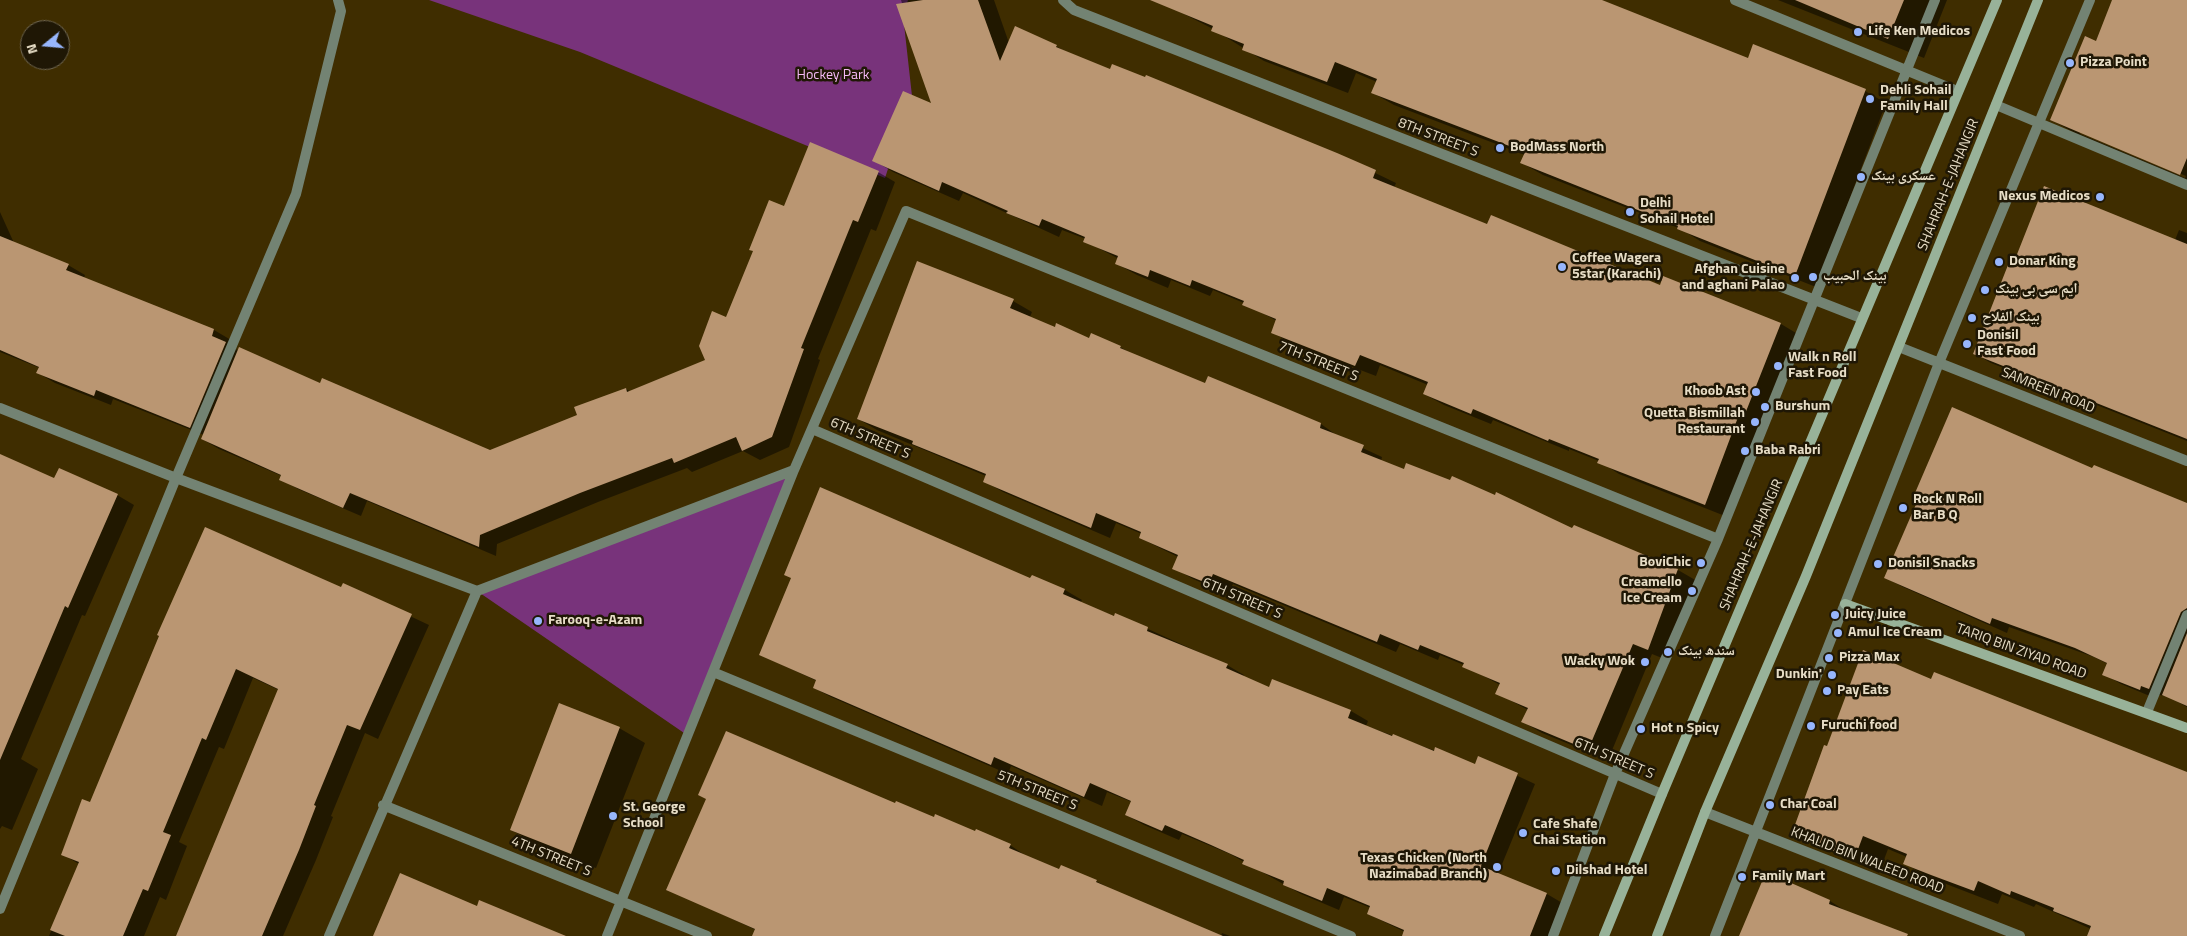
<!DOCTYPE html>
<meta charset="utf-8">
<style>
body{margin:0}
#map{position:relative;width:2187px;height:936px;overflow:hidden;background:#3f2d00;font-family:"Titillium Web",sans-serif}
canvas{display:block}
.north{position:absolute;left:20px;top:20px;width:50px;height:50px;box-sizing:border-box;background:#1f1705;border:1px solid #6f6652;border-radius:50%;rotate:253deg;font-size:14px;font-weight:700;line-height:20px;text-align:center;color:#e7ddc6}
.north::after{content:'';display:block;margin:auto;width:18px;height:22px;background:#97b6fd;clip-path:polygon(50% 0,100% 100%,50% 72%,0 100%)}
</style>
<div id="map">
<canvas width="2187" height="936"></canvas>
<div class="north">N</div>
</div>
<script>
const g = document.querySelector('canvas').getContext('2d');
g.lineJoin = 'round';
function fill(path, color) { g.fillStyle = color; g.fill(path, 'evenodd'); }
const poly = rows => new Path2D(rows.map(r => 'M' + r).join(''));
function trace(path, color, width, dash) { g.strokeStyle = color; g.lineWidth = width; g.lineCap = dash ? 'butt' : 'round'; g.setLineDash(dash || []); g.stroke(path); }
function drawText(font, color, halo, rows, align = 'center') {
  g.font = font + ' "Titillium Web","Noto Naskh Arabic",sans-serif'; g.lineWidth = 5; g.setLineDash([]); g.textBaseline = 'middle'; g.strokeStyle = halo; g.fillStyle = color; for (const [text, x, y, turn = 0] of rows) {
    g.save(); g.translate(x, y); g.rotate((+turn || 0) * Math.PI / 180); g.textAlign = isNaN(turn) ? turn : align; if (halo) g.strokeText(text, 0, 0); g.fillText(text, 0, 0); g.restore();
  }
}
fill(poly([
 [429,0,908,0,903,15,912,96,885,178,580,52],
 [794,470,687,735,477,591]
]), '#78337b');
fill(poly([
 [901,0,994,0,1009,43,1056,46,1073,56,1336,154,1396,183,1394,188,1488,226,1660,287,1664,278,1781,324,1801,336,1725,516,1619,474,1599,461,1569,449,1569,451,1493,420,1491,424,1444,405,1424,394,1428,385,1380,365,1376,376,1292,344,1272,332,1277,321,1244,303,1213,290,1210,296,1171,280,1168,288,1137,275,1117,264,1119,259,1085,241,1086,239,1062,230,1059,237,963,193,959,201,893,172,873,160,933,105],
 [1157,0,1599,0,1748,59,1754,46,1865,91,1886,103,1816,287,1700,241,1681,229,1543,175,1522,163,1525,155,1394,105,1373,93,1377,82,1356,73,1348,93,1264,61,1213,29],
 [1778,0,1947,0,1924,58],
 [2114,0,2187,0,2187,181,2080,136,2052,120,2097,43],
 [2080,131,2186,176,2185,178,2080,134],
 [878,172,895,182,876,231,871,229,818,359,820,360,789,447,760,460,743,451,692,472,687,468,598,502,497,544,496,556,367,501,361,516,298,489,281,479,282,476,219,449,202,439,204,435,113,399,111,405,55,383,38,373,40,368,0,352,0,212,14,243,68,265,85,275,84,278,214,330,231,340,229,345,239,351,490,451,578,416,626,389,631,392,706,361,784,208],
 [2179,230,2187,233,2187,441,1991,363,1974,353,2013,268,2175,240],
 [1013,301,1032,312,1030,317,1055,328,1120,347,1139,358,1205,385,1321,424,1339,437,1382,457,1381,461,1572,530,1574,526,1678,570,1697,581,1667,660,1652,654,1608,760,1542,733,1523,722,1528,710,1497,693,1500,685,1464,665,1440,655,1438,660,1400,644,1396,652,1233,584,1228,594,1193,579,1174,568,1178,557,1140,538,1142,534,1116,523,1110,538,1003,492,984,481,986,476,877,430,858,419],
 [0,455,55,480,117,495,134,505,85,616,82,615,21,759,38,769,12,830,2,826,0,829],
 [2093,470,2187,505,2187,707,2167,696,2159,695,2157,699,2121,684,2104,674,2108,664,2094,657,2009,627,2007,633,1903,587,1886,578],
 [1032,576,1065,590,1082,600,1080,603,1148,629,1227,665,1244,675,1243,677,1269,688,1272,680,1351,711,1368,721,1366,726,1475,765,1479,758,1535,784,1498,874,1547,894,1564,904,1551,936,1408,936,1405,932,1368,914,1371,908,1344,897,1339,910,1301,894,1230,854,1182,834,1179,840,1144,825,1126,815,1132,802,1107,792,1102,806,1011,766,1008,774,831,697,814,688,817,681,761,655,1031,580],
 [344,585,429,625,378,739,365,733,331,816,333,817,316,860,283,936,177,936,279,690,253,678,224,749,219,747,179,842,187,846,166,900,160,897,144,936,49,936,79,864,62,854,91,804,160,636,342,589],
 [1932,680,2187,774,2187,936,2088,936,2091,929,2036,904,2034,907,2002,894,1998,904,1928,877,1904,863,1907,857,1888,849,1879,873,1818,846,1793,832,1828,747],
 [619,728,645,743,596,868,537,844,511,830],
 [895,805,1010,845,1026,856,1060,870,1096,881,1113,890,1221,936,1222,933,1230,936,754,936,756,930,668,889],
 [1766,874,1830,901,1885,936,1740,936]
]), '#0007');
fill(poly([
 [923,0,978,0,1000,61,1015,26,1057,45,1056,47,1110,69,1112,64,1145,77,1146,75,1337,153,1376,170,1373,178,1487,224,1491,215,1660,285,1663,276,1781,323,1745,414,1740,412,1705,505,1597,463,1599,459,1549,439,1548,441,1473,409,1471,414,1423,394,1428,382,1360,355,1355,366,1271,333,1276,319,1242,305,1244,301,1192,280,1190,286,1150,270,1148,277,1115,264,1118,256,1083,242,1085,237,1042,219,1039,226,1006,213,1008,211,942,182,939,191,872,161,903,91,931,103,896,4],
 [1150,0,1602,0,1748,58,1753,44,1866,89,1795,276,1677,229,1678,226,1520,163,1525,152,1371,93,1377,79,1335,62,1327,82,1242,50,1244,44,1211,31,1213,26],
 [1795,0,1904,0,1888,39],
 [2112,0,2187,0,2187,158,2180,175,2050,120,2085,36,2096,41],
 [810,142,879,171,858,222,853,220,801,348,804,349,772,437,742,451,736,437,674,463,672,458,580,493,480,535,479,547,350,493,343,508,279,480,281,475,201,439,239,347,320,383,322,378,490,450,577,415,574,407,626,388,627,392,705,360,699,346,712,311,726,317,753,251,749,250,769,200,784,206],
 [2044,186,2187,244,2187,439,1973,354,2008,265,2012,267],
 [0,236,69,264,66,270,214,329,212,336,226,342,190,428,96,390,94,396,36,373,39,367,0,350],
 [917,261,1014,299,1010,308,1055,327,1056,323,1089,338,1091,333,1121,346,1120,348,1205,383,1208,376,1283,407,1321,423,1320,428,1364,445,1361,452,1404,469,1406,463,1450,480,1452,476,1495,495,1496,492,1572,528,1574,525,1678,569,1648,650,1633,644,1588,750,1521,722,1528,708,1495,694,1500,683,1462,667,1464,663,1420,645,1418,650,1380,634,1377,642,1213,574,1209,584,1172,569,1178,555,1139,538,1141,532,1096,513,1091,528,983,482,986,474,912,444,913,441,857,419],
 [1952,407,2092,468,2094,465,2187,503,2187,608,2181,612,2149,689,2141,686,2140,690,2102,675,2107,663,2075,648,1992,618,1990,624,1884,578,1920,495,1915,493],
 [0,454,54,478,59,468,118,494,68,608,65,606,0,760],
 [820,487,1030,578,1032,575,1065,589,1063,594,1114,616,1115,613,1148,627,1147,631,1228,664,1226,668,1269,687,1272,679,1351,710,1348,718,1392,736,1393,734,1434,751,1435,747,1475,764,1478,756,1518,773,1481,866,1547,893,1530,936,1402,936,1404,930,1367,914,1370,906,1327,888,1322,901,1283,885,1284,881,1242,864,1244,860,1211,845,1165,825,1162,831,1125,815,1131,801,1090,783,1084,797,994,757,991,765,813,688,816,680,759,655,791,578,784,575],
 [205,527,341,587,343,583,412,614,360,730,347,725,314,805,316,806,299,850,262,936,176,936,278,689,236,669,206,740,202,738,163,832,171,835,148,891,143,889,123,936,65,936,50,930,79,862,61,855,82,799,90,802,159,636,157,635],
 [2187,633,2187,706,2162,695],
 [1863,650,1931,679,1934,672,2187,772,2187,936,2087,936,2091,926,2053,911,2054,908,2011,891,2010,895,1978,881,1974,891,1931,875,1903,864,1907,854,1863,836,1854,860,1792,833,1824,745,1827,746],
 [559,703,620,727,571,854,510,830],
 [726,731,895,803,896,801,934,817,935,814,975,831,976,829,1011,844,1009,848,1059,869,1061,865,1097,880,1096,882,1223,936,752,936,755,929,666,890,706,799,698,795],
 [1766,872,1830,900,1829,904,1908,934,1907,936,1739,936],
 [400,873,477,906,479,900,566,936,373,936]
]), '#ba9672');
trace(poly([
 [1063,0,1074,10,1861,318],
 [1735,0,1957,91],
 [1996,105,2187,185],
 [1899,347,2187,461],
 [0,408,176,478,477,591,794,470],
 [812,429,1662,794],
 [713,672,1351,936],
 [2147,712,2187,615],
 [383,805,707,936],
 [1705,812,2020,936],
 [0,909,176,478,296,194,341,11,338,0],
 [329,936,477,591],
 [607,936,794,470,906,211,1718,539],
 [1553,936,1615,774,1718,539,1935,0],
 [1715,936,1939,363,2090,0]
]), '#738373', 10);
trace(poly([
 [1845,604,2187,728],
 [1604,936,1662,794,1997,0],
 [1657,936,1705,812,1806,576,2038,0]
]), '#98b299', 10);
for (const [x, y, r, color] of [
 [1858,32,5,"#97b6fd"],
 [2070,63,5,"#97b6fd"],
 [1870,99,5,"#97b6fd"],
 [1500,148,5,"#97b6fd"],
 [1861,177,5,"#97b6fd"],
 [2100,197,5,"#97b6fd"],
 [1630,212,5,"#97b6fd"],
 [1999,262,5,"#97b6fd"],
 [1562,267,5,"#97b6fd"],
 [1813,277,5,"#97b6fd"],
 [1795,278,5,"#97b6fd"],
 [1985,290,5,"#97b6fd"],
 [1972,318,5,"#97b6fd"],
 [1967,344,5,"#97b6fd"],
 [1778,366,5,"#97b6fd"],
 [1756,392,5,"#97b6fd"],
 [1765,407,5,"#97b6fd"],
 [1755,422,5,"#97b6fd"],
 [1745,451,5,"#97b6fd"],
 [1903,508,5,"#97b6fd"],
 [1701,563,5,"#97b6fd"],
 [1878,564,5,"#97b6fd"],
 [1692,591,5,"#97b6fd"],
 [1835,615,5,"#97b6fd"],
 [538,621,5,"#97b6fd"],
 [1838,633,5,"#97b6fd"],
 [1668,652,5,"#97b6fd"],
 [1829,658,5,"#97b6fd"],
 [1645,662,5,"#97b6fd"],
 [1832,675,5,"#97b6fd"],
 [1827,691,5,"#97b6fd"],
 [1811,726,5,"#97b6fd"],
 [1641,729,5,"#97b6fd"],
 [1770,805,5,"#97b6fd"],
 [613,816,5,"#97b6fd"],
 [1523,833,5,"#97b6fd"],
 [1497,867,5,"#97b6fd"],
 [1556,871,5,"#97b6fd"],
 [1742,877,5,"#97b6fd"]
]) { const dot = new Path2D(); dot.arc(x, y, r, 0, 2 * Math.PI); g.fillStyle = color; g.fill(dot); trace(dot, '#1f1705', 2); }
drawText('bold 14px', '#e7ddc6', '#1f1705', [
 ["Life Ken Medicos",1868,32],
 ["Pizza Point",2080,63],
 ["Dehli Sohail",1880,91],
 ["Family Hall",1880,107],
 ["BodMass North",1510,148],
 ["عسکری بینک",1871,177],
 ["Nexus Medicos",2090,197,"right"],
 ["Delhi",1640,204],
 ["Sohail Hotel",1640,220],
 ["Coffee Wagera",1572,259],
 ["5star (Karachi)",1572,275],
 ["Donar King",2009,262],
 ["Afghan Cuisine",1785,270,"right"],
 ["and aghani Palao",1785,286,"right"],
 ["بينک الحبيب",1823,277],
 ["ایم سی بی بینک",1995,290],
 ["بینک الفلاح",1982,318],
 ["Donisil",1977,336],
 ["Fast Food",1977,352],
 ["Walk n Roll",1788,358],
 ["Fast Food",1788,374],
 ["Khoob Ast",1746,392,"right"],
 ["Burshum",1775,407],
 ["Quetta Bismillah",1745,414,"right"],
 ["Restaurant",1745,430,"right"],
 ["Baba Rabri",1755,451],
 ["Rock N Roll",1913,500],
 ["Bar B Q",1913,516],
 ["BoviChic",1691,563,"right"],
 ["Donisil Snacks",1888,564],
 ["Creamello",1682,583,"right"],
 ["Ice Cream",1682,599,"right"],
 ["Juicy Juice",1845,615],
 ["Farooq-e-Azam",548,621],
 ["Amul Ice Cream",1848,633],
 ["سندھ بینک",1678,652],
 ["Pizza Max",1839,658],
 ["Wacky Wok",1635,662,"right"],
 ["Dunkin'",1822,675,"right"],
 ["Pay Eats",1837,691],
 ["Furuchi food",1821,726],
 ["Hot n Spicy",1651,729],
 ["Char Coal",1780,805],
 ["St. George",623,808],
 ["School",623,824],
 ["Cafe Shafe",1533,825],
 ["Chai Station",1533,841],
 ["Texas Chicken (North",1487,859,"right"],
 ["Nazimabad Branch)",1487,875,"right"],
 ["Dilshad Hotel",1566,871],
 ["Family Mart",1752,877]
], 'left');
drawText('14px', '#f5b9f6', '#1f1705', [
 ["Hockey Park",833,76]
]);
drawText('14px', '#e7ddc6', '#1f1705', [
 ["8TH STREET S",1438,138,21],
 ["SHAHRAH-E-JAHANGIR",1949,185,-68],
 ["7TH STREET S",1318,362,22],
 ["SAMREEN ROAD",2048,391,22],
 ["6TH STREET S",870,439,23],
 ["SHAHRAH-E-JAHANGIR",1752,545,-67],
 ["6TH STREET S",1242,599,23],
 ["TARIQ BIN ZIYAD ROAD",2021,652,20],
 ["6TH STREET S",1614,759,23],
 ["5TH STREET S",1037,791,22],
 ["4TH STREET S",551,857,22],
 ["KHALID BIN WALEED ROAD",1867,861,21]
]);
</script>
